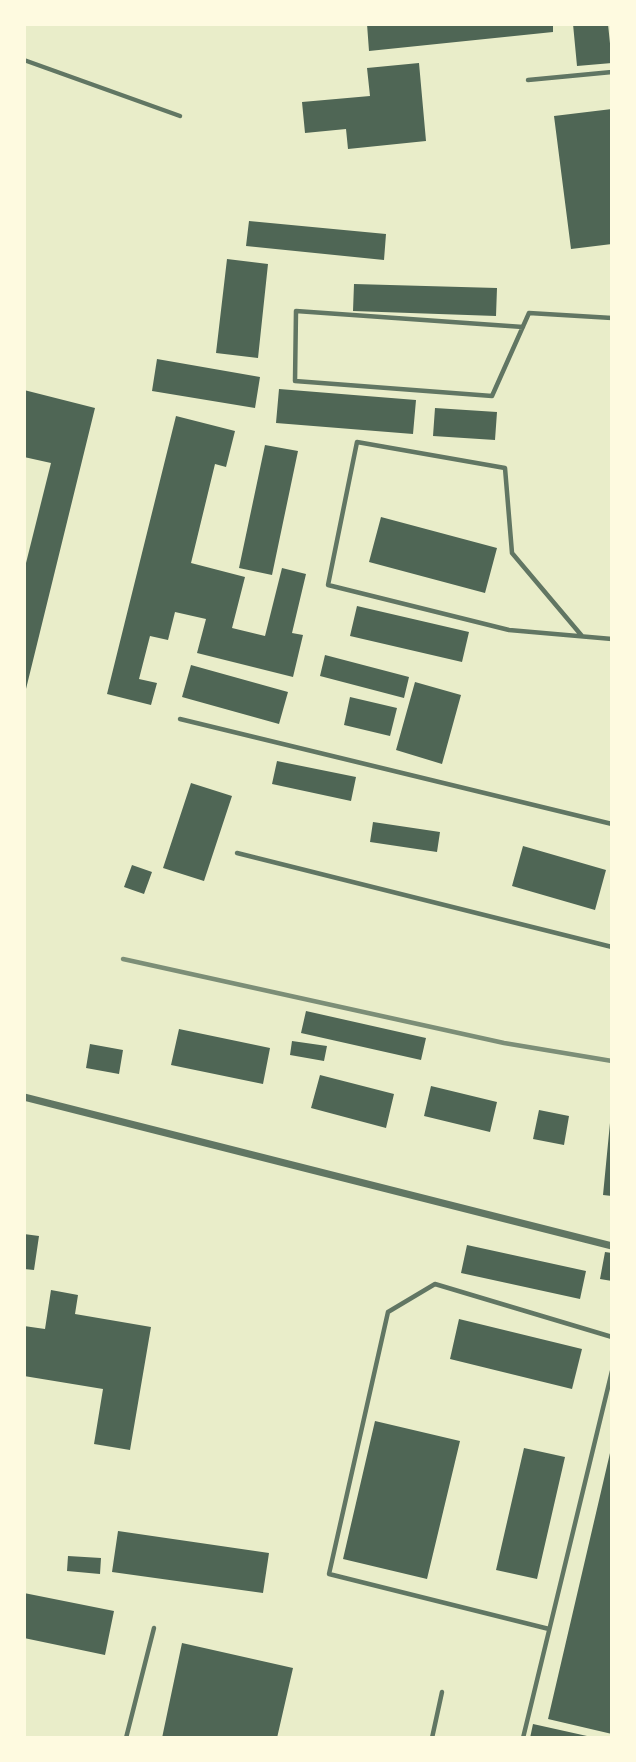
<!DOCTYPE html>
<style>
body{margin:0}
#map{position:relative;width:636px;height:1762px;overflow:hidden;background:#e9edc9;font-family:"Golos Text",sans-serif}
canvas{display:block}
.frame{position:absolute;inset:0;border:26px solid #fefae0;pointer-events:none}
</style>
<div id="map">
<canvas width="636" height="1762"></canvas>
<div class="frame"></div>
</div>
<script>
const g = document.querySelector('canvas').getContext('2d');
g.lineJoin = 'round';
function fill(path, color) { g.fillStyle = color; g.fill(path, 'evenodd'); }
const poly = rows => new Path2D(rows.map(r => 'M' + r).join(''));
function trace(path, color, width, dash) { g.strokeStyle = color; g.lineWidth = width; g.lineCap = dash ? 'butt' : 'round'; g.setLineDash(dash || []); g.stroke(path); }
fill(poly([
 [367,24,553,24,553,32,369,51],
 [573,24,608,24,612,63,577,66],
 [419,63,426,141,348,149,346,129,305,133,302,102,370,96,367,68],
 [612,109,612,244,571,249,554,116],
 [249,221,386,234,384,260,246,246],
 [227,259,268,264,258,358,216,353],
 [354,284,497,288,496,316,353,311],
 [157,359,260,377,255,408,152,391],
 [279,389,416,400,413,434,276,423],
 [24,390,95,408,25,693,24,571,51,463,24,457],
 [435,408,497,412,495,440,433,436],
 [176,416,235,431,226,467,215,464,191,563,245,577,232,628,265,636,282,568,306,574,292,633,303,635,293,677,197,653,206,619,175,612,168,640,150,636,139,679,157,683,151,705,107,694],
 [265,445,298,451,272,575,239,568],
 [381,517,497,548,485,593,369,562],
 [357,606,469,632,462,662,350,636],
 [325,655,409,677,404,698,320,676],
 [191,665,288,692,279,724,182,697],
 [415,682,461,695,442,764,396,750],
 [350,697,397,708,390,736,344,725],
 [277,761,356,777,351,801,272,784],
 [191,783,232,796,204,881,163,868],
 [373,822,440,832,437,852,370,842],
 [523,846,606,870,595,910,512,886],
 [132,865,152,872,144,894,124,887],
 [306,1011,426,1038,421,1060,301,1033],
 [179,1029,270,1048,263,1084,171,1065],
 [292,1041,327,1046,324,1061,290,1055],
 [90,1044,123,1050,119,1074,86,1068],
 [320,1075,394,1094,386,1128,311,1108],
 [431,1086,497,1102,490,1132,424,1116],
 [539,1110,569,1116,564,1145,533,1139],
 [610,1123,612,1123,612,1196,603,1195],
 [24,1234,39,1236,34,1270,24,1269],
 [467,1245,586,1271,580,1299,461,1273],
 [605,1252,612,1253,612,1281,600,1279],
 [51,1290,78,1295,75,1314,151,1327,130,1450,94,1444,103,1389,24,1376,24,1326,45,1329],
 [459,1319,582,1349,572,1389,450,1359],
 [375,1421,460,1441,427,1579,343,1559],
 [524,1448,565,1457,537,1579,496,1570],
 [610,1453,612,1453,612,1734,548,1719],
 [118,1531,269,1553,263,1593,112,1572],
 [68,1556,101,1558,100,1574,67,1571],
 [24,1593,114,1611,105,1655,24,1638],
 [182,1643,293,1668,277,1738,162,1738],
 [533,1724,587,1736,587,1738,530,1738]
]), '#4f6655');
trace(poly([
 [24,60,180,116],
 [528,80,612,72],
 [523,327,296,311,295,381,492,396,529,313,612,318],
 [582,636,512,553,505,468,357,442,328,585,509,630,612,639],
 [180,719,612,824],
 [237,853,612,947],
 [549,1629,329,1574,388,1312,435,1284,612,1337],
 [126,1738,154,1628],
 [432,1738,442,1692],
 [523,1738,612,1371]
]), '#617663', 4.5);
trace(poly([
 [24,1097,612,1246]
]), '#617663', 7);
trace(poly([
 [123,959,504,1043,612,1061]
]), '#7c8e77', 4.5);
</script>
